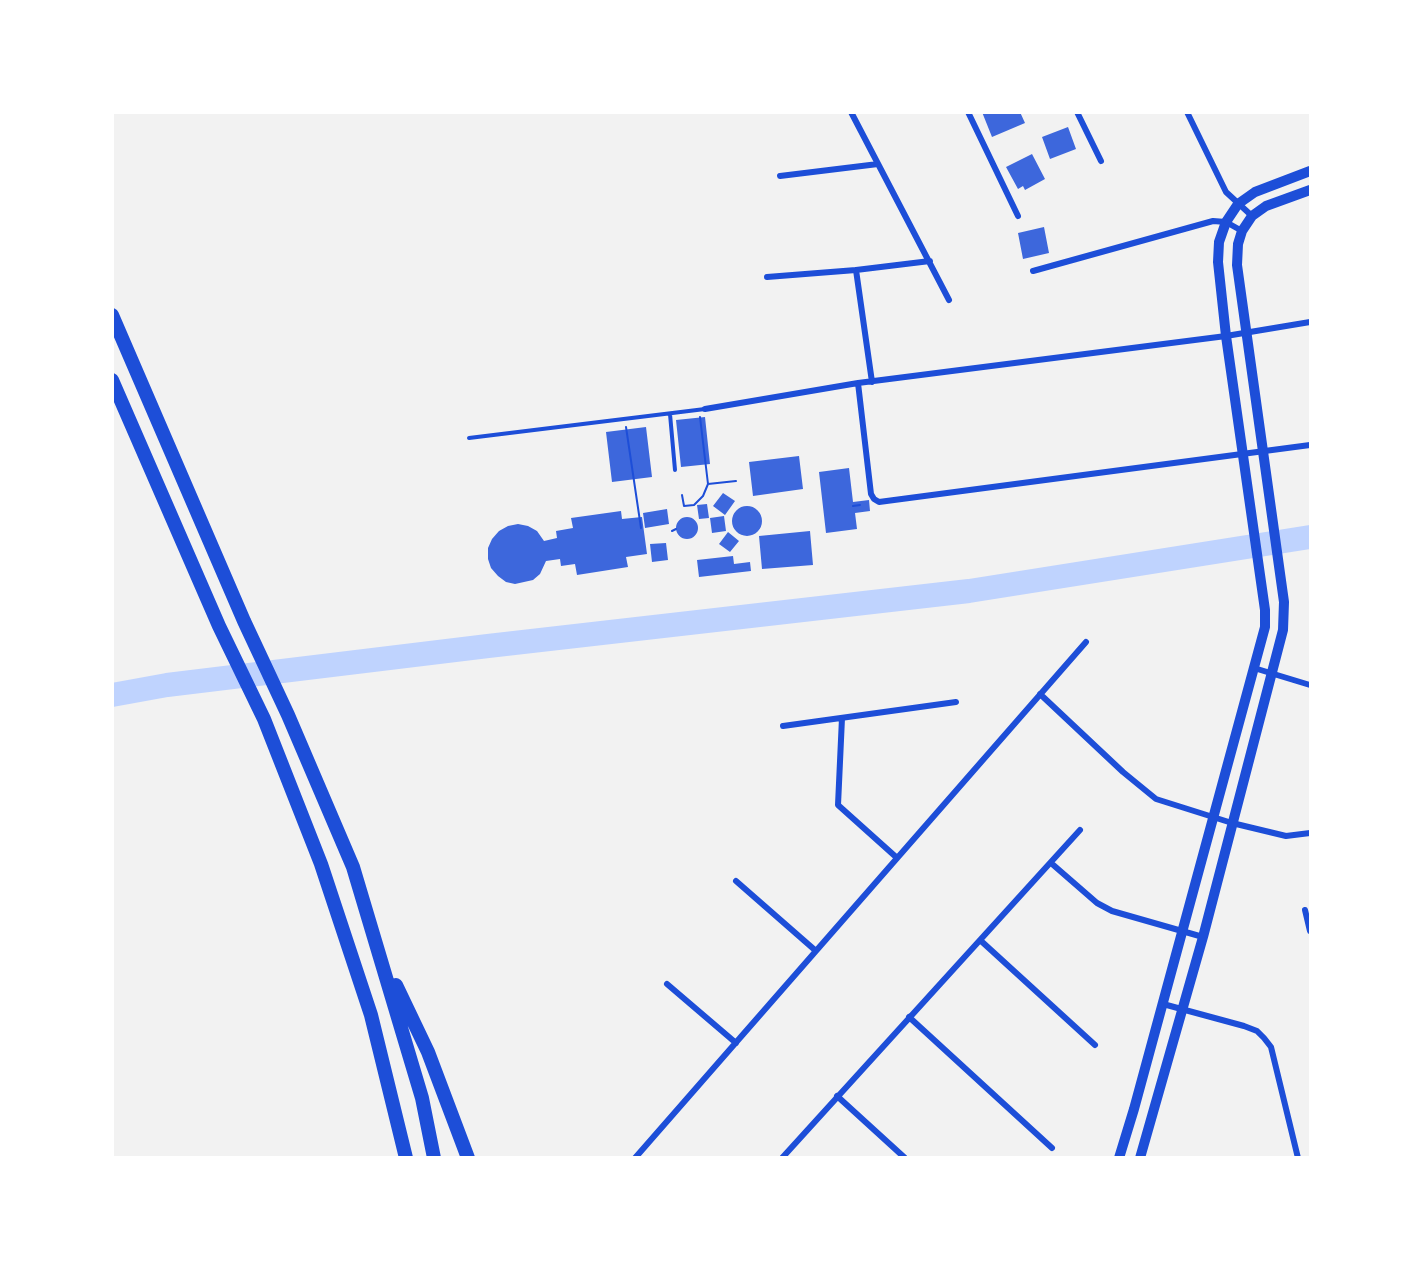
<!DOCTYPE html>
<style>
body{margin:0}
#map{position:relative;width:1423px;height:1270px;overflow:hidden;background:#f2f2f2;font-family:"Crimson Pro",serif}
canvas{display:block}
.frame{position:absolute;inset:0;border:114px solid #fff;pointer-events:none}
</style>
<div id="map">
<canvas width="1423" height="1270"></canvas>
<div class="frame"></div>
</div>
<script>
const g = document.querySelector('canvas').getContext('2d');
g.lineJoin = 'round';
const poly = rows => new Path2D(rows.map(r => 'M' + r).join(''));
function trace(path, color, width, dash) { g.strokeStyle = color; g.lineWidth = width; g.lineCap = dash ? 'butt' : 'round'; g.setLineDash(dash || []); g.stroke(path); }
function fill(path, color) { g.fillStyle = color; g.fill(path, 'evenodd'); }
trace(poly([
 [112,695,167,685,488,646,969,591,1310,537]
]), '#bfd3fe', 24);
fill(poly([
 [982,112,1020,112,1025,123,992,137],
 [1068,127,1076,149,1050,159,1042,137],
 [1032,154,1045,179,1025,190,1023,186,1018,189,1006,167],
 [1044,227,1049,253,1023,259,1018,233],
 [705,417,710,464,681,467,676,420],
 [646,427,652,477,612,482,606,432],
 [799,456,803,489,753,496,749,462],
 [849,468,853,502,869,500,870,511,855,513,857,529,826,533,819,472],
 [723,493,735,501,725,515,713,506],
 [707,504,709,518,699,519,697,505],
 '732 521a15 15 0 1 1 30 0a15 15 0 1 1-30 0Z',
 [667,509,669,524,645,528,643,513],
 [621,511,622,519,642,517,647,554,626,557,628,567,577,575,575,564,561,566,560,559,546,561,540,574,533,580,515,584,506,582,498,576,491,568,488,559,488,548,492,539,499,531,508,526,518,524,528,526,537,531,544,541,557,538,556,531,573,528,571,518],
 [724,516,726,531,712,533,710,518],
 '676 528a11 11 0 1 1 22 0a11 11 0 1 1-22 0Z',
 [810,531,813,565,762,569,759,536],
 [728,532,739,541,730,552,719,544],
 [666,543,668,560,652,562,650,544],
 [733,556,734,564,750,562,751,571,699,577,697,560]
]), '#3d67dc');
trace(poly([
 [626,427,641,528],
 [708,484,736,481],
 [682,495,684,506,694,505,703,496,708,484,700,417],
 [853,506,860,505],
 [672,531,676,529]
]), '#1d4ed8', 2);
trace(poly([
 [670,414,675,470],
 [469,438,705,409]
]), '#1d4ed8', 4);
trace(poly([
 [851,112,949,300],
 [968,112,1018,216],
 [1077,112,1101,161],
 [1187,112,1226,192,1252,216],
 [780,176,878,164],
 [856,270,872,382],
 [1033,271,1213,221,1226,222,1242,231],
 [767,277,856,270,930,261],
 [858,383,871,494,874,499,879,502,1310,445],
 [705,409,858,383,1226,336,1310,322],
 [1254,668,1310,685],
 [1040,694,1123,772,1156,799,1232,823,1286,836,1310,833],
 [842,718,838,805,896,857],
 [783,726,956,702],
 [1051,863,1097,903,1112,911,1203,937],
 [736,881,816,951],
 [1305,910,1310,931],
 [980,940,1095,1045],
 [667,984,736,1043],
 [1163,1004,1244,1026,1257,1031,1264,1038,1271,1047,1298,1158],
 [909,1017,1052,1148],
 [837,1096,905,1158],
 [635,1158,1086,642],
 [782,1158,1080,830]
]), '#1d4ed8', 6);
trace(poly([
 [1119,1158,1134,1109,1265,627,1265,610,1226,336,1218,262,1219,242,1226,222,1238,204,1255,192,1310,171],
 [1140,1158,1203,937,1283,630,1284,602,1237,265,1238,244,1242,231,1252,216,1266,206,1310,190]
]), '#1d4ed8', 10);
trace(poly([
 [112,315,244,621,288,715,353,867,422,1098,434,1158],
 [112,380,219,626,264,719,321,864,371,1015,406,1158],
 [396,985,428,1052,468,1158]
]), '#1d4ed8', 14);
</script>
